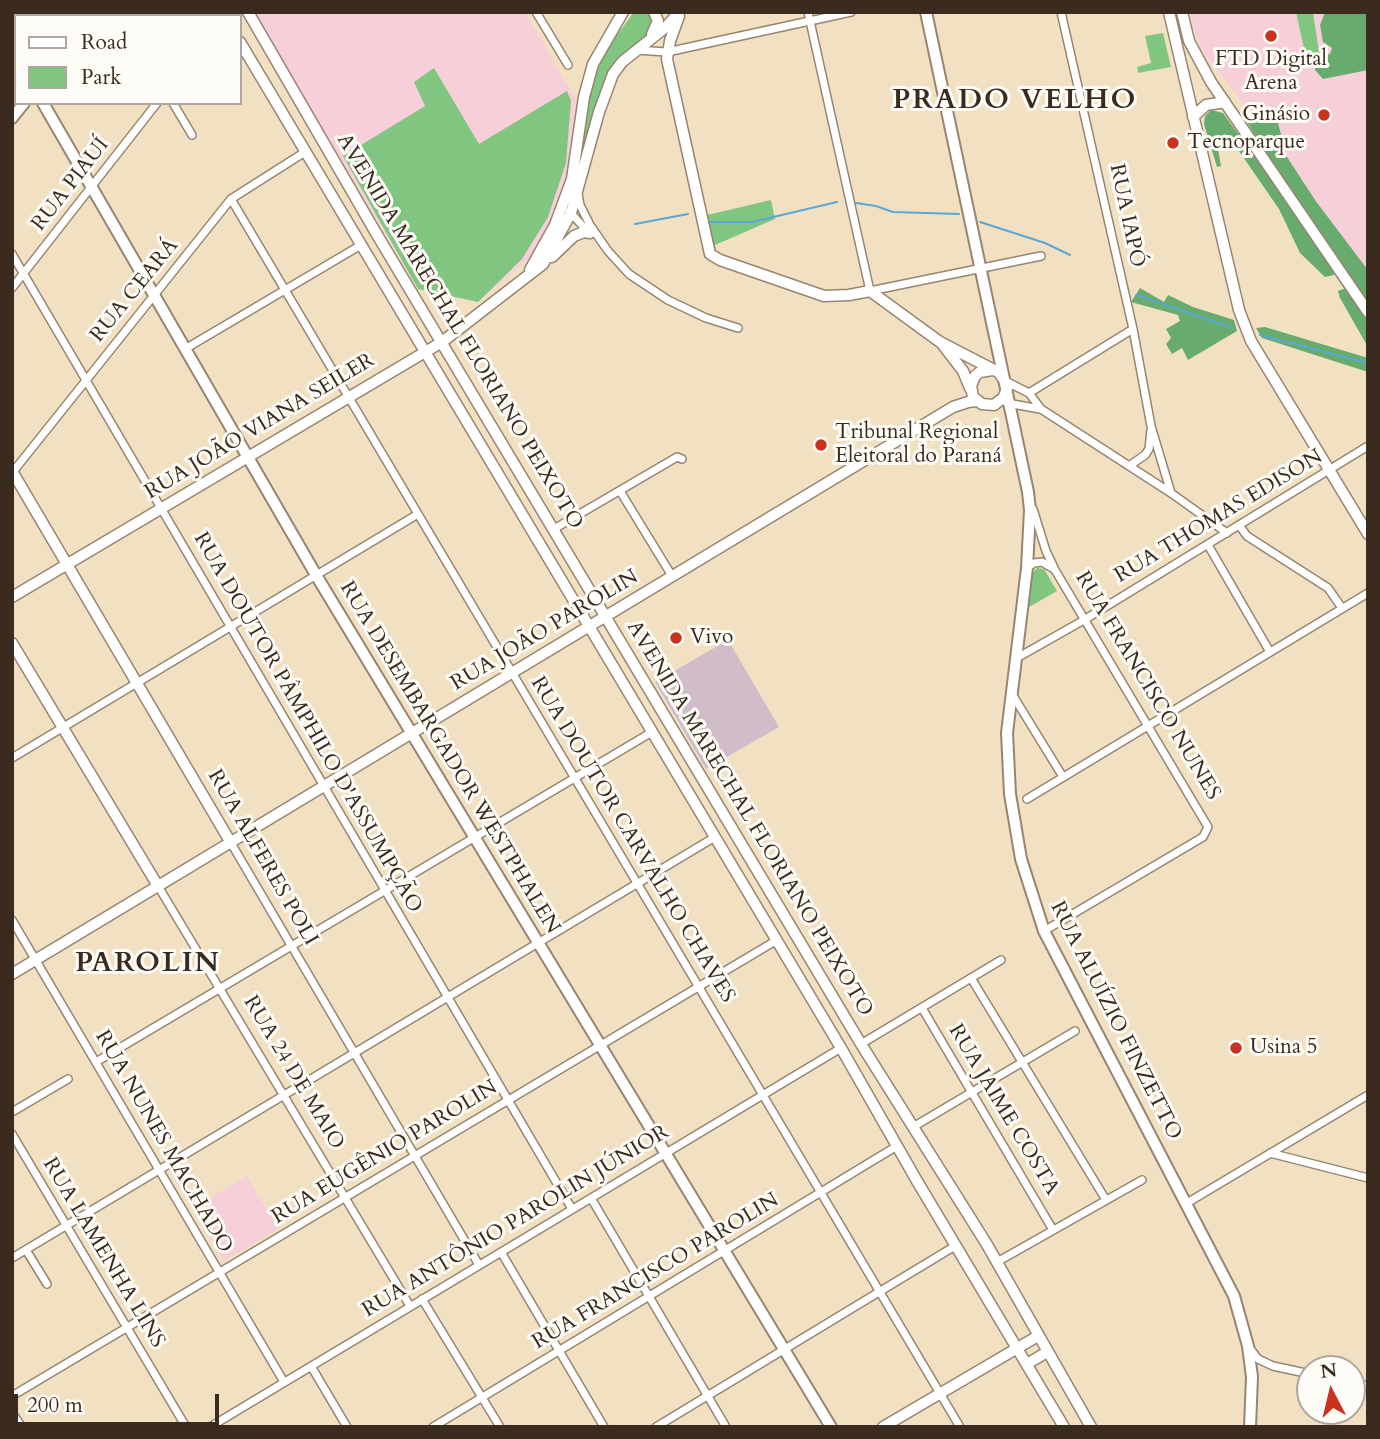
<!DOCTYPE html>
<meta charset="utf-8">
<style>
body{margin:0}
#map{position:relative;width:1380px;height:1439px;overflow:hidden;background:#f2e0c3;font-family:Cardo,serif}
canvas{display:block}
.frame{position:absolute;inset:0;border:14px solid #3b2a1e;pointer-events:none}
.legend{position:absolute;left:14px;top:14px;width:228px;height:91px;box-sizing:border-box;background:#fdfcf7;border:2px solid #afa8a0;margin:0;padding:9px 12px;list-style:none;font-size:21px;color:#3b2a1e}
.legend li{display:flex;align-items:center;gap:14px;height:35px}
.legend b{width:35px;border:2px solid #afa8a0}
.north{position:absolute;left:1296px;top:1355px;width:70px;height:70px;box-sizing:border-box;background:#fdfcf7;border:2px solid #afa8a0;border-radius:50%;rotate:353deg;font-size:19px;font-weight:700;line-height:28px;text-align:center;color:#3b2a1e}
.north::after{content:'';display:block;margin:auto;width:24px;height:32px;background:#c8321e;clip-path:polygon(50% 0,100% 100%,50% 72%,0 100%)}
.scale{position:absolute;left:14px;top:1394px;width:205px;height:32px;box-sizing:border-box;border:4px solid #3b2a1e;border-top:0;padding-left:9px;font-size:21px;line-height:24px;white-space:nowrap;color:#3b2a1e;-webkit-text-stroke:5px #fdfcf7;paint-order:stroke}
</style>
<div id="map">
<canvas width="1380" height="1439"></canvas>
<div class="frame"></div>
<ul class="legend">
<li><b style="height:9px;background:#fff"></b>Road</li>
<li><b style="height:19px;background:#80c681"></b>Park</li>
</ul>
<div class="north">N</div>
<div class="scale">200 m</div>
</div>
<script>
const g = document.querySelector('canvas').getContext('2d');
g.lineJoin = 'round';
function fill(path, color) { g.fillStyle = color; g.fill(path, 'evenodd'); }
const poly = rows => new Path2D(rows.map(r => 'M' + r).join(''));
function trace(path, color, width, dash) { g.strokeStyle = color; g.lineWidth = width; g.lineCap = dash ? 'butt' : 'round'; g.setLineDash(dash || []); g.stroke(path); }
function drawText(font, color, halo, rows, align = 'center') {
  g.font = font + ' Cardo,serif'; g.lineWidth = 6; g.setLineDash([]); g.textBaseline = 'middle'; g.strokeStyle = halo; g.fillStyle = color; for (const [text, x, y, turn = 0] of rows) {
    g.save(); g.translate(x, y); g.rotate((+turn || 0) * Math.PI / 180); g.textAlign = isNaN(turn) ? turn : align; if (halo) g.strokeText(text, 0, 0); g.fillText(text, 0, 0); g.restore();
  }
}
fill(poly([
 [254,12,525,12,578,103,569,168,559,205,535,253,478,302,418,289],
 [1190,12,1368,12,1368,299,1244,105,1205,54,1195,33],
 [247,1176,278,1229,224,1261,193,1208]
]), '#f6cfd8');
fill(poly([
 [728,640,779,727,706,769,655,682]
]), '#d1bdca');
fill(poly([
 [634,12,649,13,654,22,651,31,618,60,609,71,603,83,580,162,591,89,599,63,603,54],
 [1296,12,1313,12,1319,52,1330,54,1307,62],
 [1163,33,1171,67,1138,73,1137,67,1151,63,1145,36],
 [434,68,479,144,567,91,571,101,566,163,548,217,522,259,478,302,418,289,343,156,425,106,414,82],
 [771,200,775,219,715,245,716,255,712,252,704,220,707,215],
 [1037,568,1044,569,1057,591,1029,607,1032,573]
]), '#80c681');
fill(poly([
 [1325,12,1368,12,1368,70,1323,79,1315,70,1316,60,1330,54,1332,48,1323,42,1320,25],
 [1211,110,1223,113,1294,211,1332,268,1334,275,1325,277,1300,253,1279,209,1228,135,1216,137,1221,166,1217,167,1204,124,1205,116],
 [1271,113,1278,123,1287,157,1315,200,1367,269,1368,304,1274,167,1247,122,1257,115],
 [1140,288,1164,302,1168,295,1193,307,1234,320,1237,331,1188,360,1182,348,1172,354,1166,344,1171,338,1166,329,1180,321,1178,315,1131,302],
 [1346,288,1368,321,1368,347,1340,298,1338,291],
 [1265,327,1368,358,1368,372,1262,338,1256,328]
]), '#68ab6f');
trace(poly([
 [856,203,876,206,893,212,959,214],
 [709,222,752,222,837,202],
 [980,222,1045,243,1070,255],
 [635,224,688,214],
 [1136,295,1233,328],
 [1260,335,1368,363]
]), '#5ba7d4', 2);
const street = poly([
 [107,12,110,16],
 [536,12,568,65],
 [808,12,870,291,1041,256],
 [1061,12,1133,329,1151,426,1171,493],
 [76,16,79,12],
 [636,50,667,52,851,12],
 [173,103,192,135],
 [578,194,580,205,590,225,608,251,629,274,668,300,706,318,738,328],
 [231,199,960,1427],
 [569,211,589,233],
 [12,254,572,1209],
 [12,288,157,103],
 [185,349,361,245],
 [1005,381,1029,393,1041,409,1171,493,1227,533],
 [1029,393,1133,329],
 [1007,403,1040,409],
 [1129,466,1145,455,1149,449,1151,430],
 [12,473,231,199,305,152],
 [620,491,672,576],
 [1033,509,1046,551,1055,570,1208,827,1203,837,1044,931],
 [1239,525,1247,536,1328,588,1342,608],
 [554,529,677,457,682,459],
 [1208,545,1270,652],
 [1027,568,1034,563,1042,562,1054,569],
 [1015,659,1084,620,1368,446],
 [1012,694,1063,777],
 [12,758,418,514],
 [1027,799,1368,593],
 [231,843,479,1265],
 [158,886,410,1306],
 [12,920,284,1382],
 [971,978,1106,1200],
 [922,1008,1053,1230],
 [861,1044,1001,960],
 [96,1062,652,732],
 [12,1112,68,1079],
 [913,1127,1075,1031],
 [12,1134,186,1427],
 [1270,1153,1368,1178],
 [591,1198,726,1427],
 [1187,1203,1368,1095],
 [26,1250,47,1284],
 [501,1252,604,1427],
 [12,1258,715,837],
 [997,1262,1142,1180],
 [422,1299,500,1427],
 [1249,1347,1258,1359,1273,1366,1310,1374],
 [311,1366,347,1427],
 [1352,1383,1368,1386],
 [12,1396,777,940],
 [210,1427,841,1048],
 [433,1427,897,1146],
 [656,1427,955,1246]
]);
const secondary = poly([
 [222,12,224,16],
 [248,12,376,233,861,1044,986,1243,1091,1427],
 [1169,12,1239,310,1251,341,1368,534],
 [1182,12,1189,41,1211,82,1368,312],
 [679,16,670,41,667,59,710,254,720,260,824,296,849,295,870,291,940,342,998,372,1005,381],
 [652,34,658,21,654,12],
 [240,42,841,1048,917,1181,1064,1427],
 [1193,117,1206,105,1225,102],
 [552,257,574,236,584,232,590,233],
 [530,270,555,225,572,179,584,97,593,64,623,12],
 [943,345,963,371,970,388],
 [992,370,980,372,975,376,971,386,973,397,982,404,994,405,1003,398,1007,389],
 [12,471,231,843],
 [12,597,442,342,543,264,571,213,599,112,613,74,622,62,666,27,679,12],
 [12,643,158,886],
 [12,974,953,407,968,402,977,401],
 [1027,1364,1047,1352],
 [12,1415,20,1427],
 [883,1427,1038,1336]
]);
const primary = poly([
 [926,12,1028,492,1030,510,1027,568,1007,733,1010,794,1021,859,1044,931,1234,1296,1248,1346,1252,1377,1250,1427],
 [93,16,96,12],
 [12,50,16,56],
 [12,97,16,93],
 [43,103,316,575,831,1427],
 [12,118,24,103]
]);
trace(street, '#968570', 10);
trace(secondary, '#968570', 13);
trace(primary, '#968570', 14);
trace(street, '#fff', 7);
trace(secondary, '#fff', 10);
trace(primary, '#fff', 10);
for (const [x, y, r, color] of [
 [1271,36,7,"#c8321e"],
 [1324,115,7,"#c8321e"],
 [1173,143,7,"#c8321e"],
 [821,445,7,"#c8321e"],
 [676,638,7,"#c8321e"],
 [1236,1048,7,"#c8321e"]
]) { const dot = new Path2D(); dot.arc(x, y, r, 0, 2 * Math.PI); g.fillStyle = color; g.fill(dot); trace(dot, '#fdfcf7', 2.5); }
drawText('21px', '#3b2a1e', '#fdfcf7', [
 ["FTD Digital",1271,60,"center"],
 ["Arena",1271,84,"center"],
 ["Ginásio",1310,115,"right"],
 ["Tecnoparque",1187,143],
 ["Tribunal Regional",835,433],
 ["Eleitoral do Paraná",835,457],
 ["Vivo",690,638],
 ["Usina 5",1250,1048]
], 'left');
drawText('21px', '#3b2a1e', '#fdfcf7', [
 ["RUA PIAUÍ",71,185,-52],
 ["RUA IAPÓ",1126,215,78],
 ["RUA CEARÁ",135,291,-51],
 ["AVENIDA MARECHAL FLORIANO PEIXOTO",459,332,59],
 ["RUA JOÃO VIANA SEILER",260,427,-31],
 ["RUA THOMAS EDISON",1219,517,-31],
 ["RUA JOÃO PAROLIN",545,631,-31],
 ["RUA FRANCISCO NUNES",1147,686,59],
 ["RUA DOUTOR PÂMPHILO D'ASSUMPÇÃO",307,723,60],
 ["RUA DESEMBARGADOR WESTPHALEN",449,758,59],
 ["AVENIDA MARECHAL FLORIANO PEIXOTO",749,819,59],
 ["RUA DOUTOR CARVALHO CHAVES",632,840,59],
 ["RUA ALFERES POLI",262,858,60],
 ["RUA ALUÍZIO FINZETTO",1115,1021,63],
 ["RUA 24 DE MAIO",293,1073,59],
 ["RUA JAIME COSTA",1003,1110,59],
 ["RUA NUNES MACHADO",163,1142,60],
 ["RUA EUGÊNIO PAROLIN",385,1153,-31],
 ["RUA ANTÔNIO PAROLIN JÚNIOR",516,1222,-31],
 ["RUA LAMENHA LINS",103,1253,59],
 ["RUA FRANCISCO PAROLIN",656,1272,-31]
]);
g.letterSpacing = '2px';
drawText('bold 28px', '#3b2a1e', '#fdfcf7', [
 ["PRADO VELHO",1015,102],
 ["PAROLIN",148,965]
]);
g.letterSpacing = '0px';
</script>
